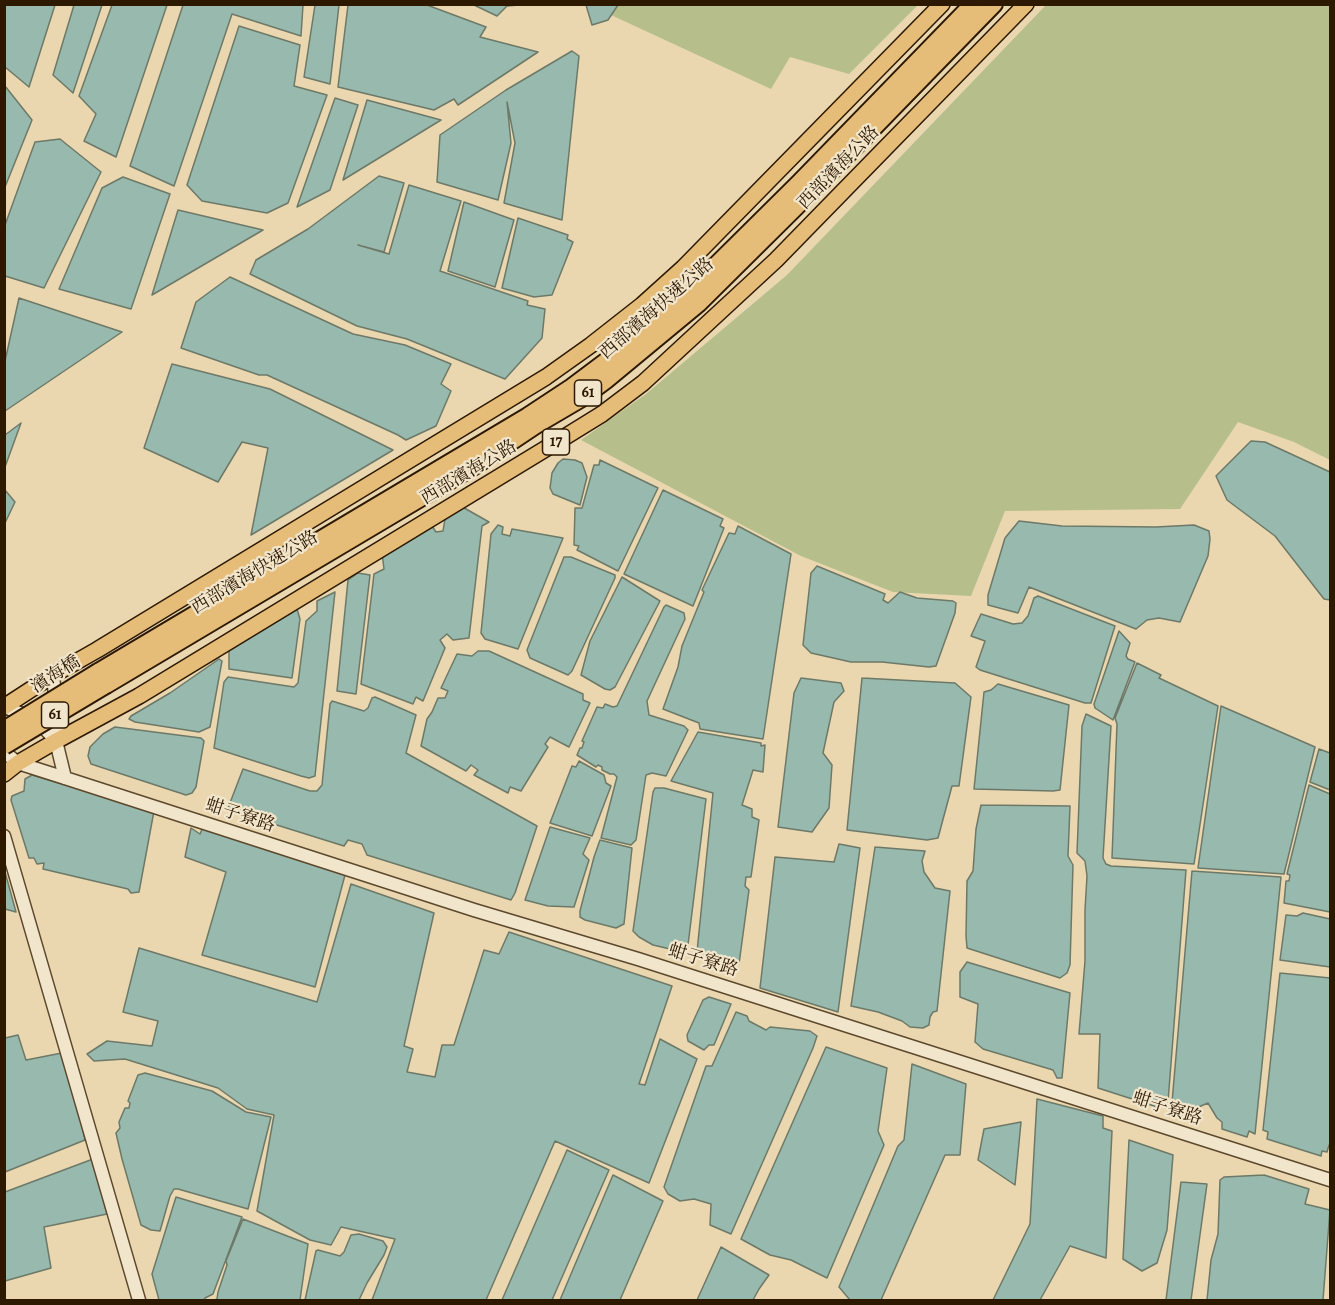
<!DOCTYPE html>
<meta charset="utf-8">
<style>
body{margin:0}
#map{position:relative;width:1335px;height:1305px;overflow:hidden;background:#ead7af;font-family:Alegreya,serif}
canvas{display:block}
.frame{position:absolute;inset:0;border:6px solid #2d1900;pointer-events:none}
</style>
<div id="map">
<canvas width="1335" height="1305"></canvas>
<div class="frame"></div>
</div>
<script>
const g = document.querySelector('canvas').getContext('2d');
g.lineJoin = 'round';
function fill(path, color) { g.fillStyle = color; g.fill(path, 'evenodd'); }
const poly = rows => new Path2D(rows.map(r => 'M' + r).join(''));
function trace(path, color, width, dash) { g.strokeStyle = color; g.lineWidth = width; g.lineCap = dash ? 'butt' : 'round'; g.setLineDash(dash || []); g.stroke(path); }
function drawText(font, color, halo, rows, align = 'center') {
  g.font = font + ' Alegreya,"Noto Serif TC",serif'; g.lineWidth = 4.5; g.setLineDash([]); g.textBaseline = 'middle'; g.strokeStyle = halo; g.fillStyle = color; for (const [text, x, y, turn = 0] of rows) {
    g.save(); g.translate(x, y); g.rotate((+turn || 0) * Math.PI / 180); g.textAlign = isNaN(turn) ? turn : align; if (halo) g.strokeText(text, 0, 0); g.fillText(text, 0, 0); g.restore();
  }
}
fill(poly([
 [615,4,918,5,849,74,790,57,771,89,611,15],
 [1047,4,1330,5,1330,460,1294,442,1238,422,1180,509,1005,511,971,596,893,592,801,556,581,440,646,394,787,275]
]), '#b6be8c');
const water = poly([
 [5,4,55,5,29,87,5,67,5,4],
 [74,5,102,5,73,93,53,75,74,5],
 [112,5,167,5,116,157,84,141,96,114,79,96,112,5],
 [183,5,303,5,301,36,232,14,174,186,130,166,183,5],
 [315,5,339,5,330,84,304,77,315,5],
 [348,5,427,5,486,27,480,37,538,52,458,105,454,99,434,110,338,87,348,5],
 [474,5,519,5,507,6,497,16,474,5],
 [586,5,586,4,618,5,608,20,592,25,586,5],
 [239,26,300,45,294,86,327,95,288,203,267,213,202,201,187,185,239,26],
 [572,51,579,56,562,220,504,203,515,143,507,102,511,143,498,200,437,182,440,135,506,90,572,51],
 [5,86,32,120,5,187,4,86,5,86],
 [335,98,358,105,330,190,297,207,335,98],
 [367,100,441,120,343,180,367,100],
 [60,139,101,172,44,288,5,276,5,225,35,142,60,139],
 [379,176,404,183,384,252,358,245,389,254,409,185,461,201,440,271,528,301,527,305,545,309,542,338,505,379,407,339,357,326,250,274,256,260,308,229,379,176],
 [123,177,170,194,131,309,59,289,102,188,123,177],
 [464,202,514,220,495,287,448,271,464,202],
 [178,210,263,230,152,295,178,210],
 [518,218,568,235,567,239,573,242,552,295,534,297,502,288,518,218],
 [230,277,353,334,405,345,451,364,441,384,451,391,436,426,406,440,398,435,267,375,259,375,181,348,196,302,230,277],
 [19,298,122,332,5,411,5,361,19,298],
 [172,364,270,389,393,450,251,535,268,448,242,442,218,482,144,448,172,364],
 [21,423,5,467,5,435,21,423],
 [1251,441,1265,442,1330,472,1330,600,1324,599,1275,536,1227,500,1216,476,1251,441],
 [563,459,575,460,582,463,587,477,580,505,553,494,550,488,552,473,558,463,563,459],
 [600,460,658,488,618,571,577,550,579,546,574,545,575,508,582,508,594,465,599,465,600,460],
 [5,490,15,502,5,523,5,490],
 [663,490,723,519,720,526,724,528,693,606,624,574,663,490],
 [459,505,489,522,482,526,469,638,453,640,447,634,440,640,445,648,423,701,416,697,413,704,361,684,374,574,384,569,382,553,432,526,436,532,443,531,445,519,459,505],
 [1019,521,1062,526,1156,527,1194,525,1209,531,1210,539,1208,556,1180,622,1159,618,1147,620,1136,629,1029,587,1018,613,988,605,988,595,1005,538,1019,521],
 [498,525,503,527,502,534,510,536,512,529,563,538,518,649,485,639,481,633,491,534,498,525],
 [738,526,791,554,763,739,700,729,699,723,663,709,678,667,682,646,704,592,702,590,729,533,735,534,738,526],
 [564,557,571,557,615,575,615,578,572,671,568,675,530,658,527,650,564,557],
 [817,566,885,594,883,600,888,603,900,592,917,598,953,601,956,603,955,613,936,666,929,667,882,662,851,662,811,653,803,645,811,573,817,566],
 [358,573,370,575,356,694,337,691,348,580,358,573],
 [622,577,660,601,615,687,610,690,605,689,581,675,590,641,622,577],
 [335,592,315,776,309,778,301,776,214,748,224,682,228,677,294,687,298,683,306,621,317,611,317,601,335,592],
 [1038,596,1115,626,1091,703,1085,703,980,670,976,667,985,641,971,636,981,614,1013,624,1022,623,1028,616,1034,598,1038,596],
 [666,605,684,613,685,619,647,701,649,715,684,726,688,730,666,776,652,773,646,775,636,840,631,845,601,838,617,777,614,774,610,774,602,770,602,767,598,765,596,767,577,755,580,748,582,748,584,742,582,741,597,707,603,708,605,704,613,707,617,706,664,607,666,605],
 [297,609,300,619,292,678,229,669,229,650,297,609],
 [1119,631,1130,643,1126,656,1128,659,1135,662,1113,720,1095,708,1094,704,1119,631],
 [478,651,489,651,583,694,583,700,590,703,569,747,550,737,545,744,548,747,521,791,510,787,508,793,474,775,478,770,471,765,466,771,421,746,427,719,432,712,438,698,445,698,448,691,441,688,457,654,472,656,478,651],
 [219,659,222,661,210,727,199,732,135,722,129,719,131,716,170,693,219,659],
 [1137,663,1161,675,1159,678,1218,706,1194,864,1112,858,1117,724,1115,718,1137,663],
 [801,678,841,683,844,691,834,702,823,753,832,765,829,808,812,832,778,827,794,693,801,678],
 [862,678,955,683,971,697,959,786,952,786,938,838,927,840,847,830,862,678],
 [998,684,1069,705,1060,790,1053,791,974,789,984,692,991,690,998,684],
 [375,697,416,715,406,753,537,826,515,893,511,900,367,855,362,844,348,840,344,846,232,811,228,808,243,769,310,791,317,791,322,785,330,704,332,701,364,711,368,708,372,698,375,697],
 [1221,706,1315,747,1284,874,1198,868,1221,706],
 [1086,714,1111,726,1103,858,1106,864,1111,866,1186,870,1168,1102,1159,1102,1157,1107,1098,1088,1100,1034,1079,1034,1085,961,1085,910,1087,876,1085,861,1077,853,1082,726,1086,714],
 [115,727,201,738,204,741,196,787,192,793,186,795,91,764,88,756,90,747,103,734,115,727],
 [698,732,761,743,761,746,765,745,763,772,753,770,742,805,752,809,752,817,759,820,751,877,746,877,745,886,749,890,739,964,726,966,697,952,713,793,671,781,698,732],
 [1319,749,1330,753,1330,790,1310,782,1319,749],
 [579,761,604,775,606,783,611,786,592,836,550,823,572,766,576,767,579,761],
 [32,775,154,811,139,892,131,893,128,889,43,869,44,863,37,864,34,858,29,858,11,800,12,796,24,791,25,779,32,775],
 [1309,785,1330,794,1330,912,1284,903,1286,881,1289,881,1290,875,1287,874,1309,785],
 [655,788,664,788,706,799,687,953,653,945,639,937,633,931,653,792,655,788],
 [981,805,1070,806,1068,856,1073,865,1070,965,1067,973,1060,978,967,948,966,936,967,881,973,871,976,829,981,805],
 [203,827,345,875,315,987,202,955,226,872,185,857,191,828,200,834,203,827],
 [550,827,590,838,583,854,589,860,574,907,548,906,525,900,550,827],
 [600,840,632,848,624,924,616,928,585,920,580,917,580,911,594,857,600,840],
 [839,844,860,848,838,1012,760,988,775,857,834,862,839,844],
 [875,847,925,851,922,861,924,872,935,888,950,891,937,1011,933,1012,930,1017,929,1025,923,1028,910,1027,902,1021,878,1012,851,1006,875,847],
 [1192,871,1281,877,1255,1134,1249,1131,1247,1137,1222,1129,1222,1122,1217,1118,1208,1103,1189,1111,1188,1120,1171,1114,1192,871],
 [5,872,16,912,5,909,5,872],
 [351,884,434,913,404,1046,413,1049,407,1072,435,1077,442,1045,454,1045,484,950,499,954,509,932,672,986,639,1084,645,1085,660,1039,697,1059,649,1183,555,1141,486,1300,372,1300,395,1239,341,1227,331,1245,310,1240,257,1211,274,1115,247,1109,218,1088,125,1059,94,1061,87,1054,107,1041,152,1046,158,1021,123,1012,139,948,317,1002,351,884],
 [1303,913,1330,919,1330,967,1280,960,1286,915,1297,916,1303,913],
 [967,962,1070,993,1062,1078,1057,1078,1053,1070,983,1049,975,1042,978,1004,960,997,960,972,967,962],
 [1280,973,1330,978,1330,1145,1329,1145,1327,1152,1322,1151,1321,1156,1267,1139,1268,1132,1263,1130,1280,973],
 [709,997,731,1004,714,1045,709,1045,704,1050,688,1041,687,1035,703,1000,709,997],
 [736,1012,747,1016,749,1021,766,1030,770,1027,810,1031,817,1036,813,1048,731,1234,710,1225,711,1204,694,1199,680,1201,668,1194,664,1187,706,1066,712,1066,736,1012],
 [18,1035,26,1060,67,1052,85,1140,5,1172,5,1038,18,1035],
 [826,1047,887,1068,878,1131,884,1145,827,1278,791,1260,770,1255,741,1239,826,1047],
 [912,1064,966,1084,960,1155,945,1155,881,1300,850,1300,839,1287,898,1146,904,1140,912,1064],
 [145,1073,212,1091,246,1112,271,1117,248,1209,178,1189,174,1189,170,1196,160,1231,151,1230,141,1225,122,1159,116,1133,120,1128,119,1122,125,1108,129,1108,130,1103,128,1101,138,1075,145,1073],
 [1037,1099,1103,1116,1103,1128,1112,1131,1106,1258,1070,1246,1040,1300,993,1300,1030,1224,1037,1099],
 [1021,1122,1015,1185,978,1160,984,1129,1021,1122],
 [1129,1140,1173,1155,1167,1230,1157,1263,1142,1271,1123,1259,1129,1140],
 [567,1150,609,1170,552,1300,502,1300,567,1150],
 [93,1159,107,1214,44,1227,51,1268,5,1281,5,1192,93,1159],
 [613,1175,663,1201,620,1300,560,1300,613,1175],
 [1264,1175,1309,1189,1305,1204,1330,1210,1323,1300,1207,1300,1211,1260,1218,1234,1220,1180,1224,1177,1264,1175],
 [1181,1182,1207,1184,1191,1300,1166,1300,1181,1182],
 [176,1197,242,1217,213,1294,205,1298,204,1300,159,1300,152,1274,176,1197],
 [243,1219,308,1244,300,1300,215,1300,217,1299,218,1292,227,1265,226,1261,243,1219],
 [359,1234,383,1241,387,1247,384,1255,367,1283,359,1300,305,1300,316,1251,318,1250,340,1256,344,1252,351,1235,359,1234],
 [721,1247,769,1275,759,1289,753,1300,697,1300,721,1247]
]);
fill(water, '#98b9ad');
trace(water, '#6d7968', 1.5);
const tertiary = poly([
 [53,675,58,728,56,741,65,778],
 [4,707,36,719,56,741],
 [4,752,18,763,65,778,474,910,638,959,1330,1180],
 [4,836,139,1300]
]);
const primary = poly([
 [4,707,53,675,97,650,546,377,591,345,642,305,683,268,942,4],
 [4,774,18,763,56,741,139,696,560,440,602,414,643,383,776,260,1026,4]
]);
const trunk = poly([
 [98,672,528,416,572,387,620,351,689,292,799,183,973,4],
 [106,685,476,465,536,425,582,398,606,380,699,303,809,194,994,4]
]);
trace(tertiary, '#5c482c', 15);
trace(primary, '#2d1900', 18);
trace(trunk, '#2d1900', 20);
trace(tertiary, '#f1e5cb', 12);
trace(primary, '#e5bc78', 15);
trace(trunk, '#e5bc78', 16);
const trunkBridge = poly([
 [4,730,98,672],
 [4,746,106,685]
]);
trace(trunkBridge, '#2d1900', 20, []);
trace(trunkBridge, '#e5bc78', 16);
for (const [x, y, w] of [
 [588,393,27],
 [556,442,27],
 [55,715,27]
]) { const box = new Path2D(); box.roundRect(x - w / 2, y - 13, w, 26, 4.5); g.fillStyle = '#f1e5cb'; g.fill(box); trace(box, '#2d1900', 1.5); }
drawText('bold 16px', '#2d1900', null, [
 ["61",588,393],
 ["17",556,442],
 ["61",55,715]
]);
drawText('18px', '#2d1900', '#f1e5cb', [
 ["西部濱海公路",839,168,-46],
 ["西部濱海快速公路",657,309,-41],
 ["西部濱海公路",469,473,-31],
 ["西部濱海快速公路",255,573,-31],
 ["濱海橋",56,675,-32],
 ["蚶子寮路",240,816,18],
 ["蚶子寮路",703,961,17],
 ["蚶子寮路",1167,1109,18]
]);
</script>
